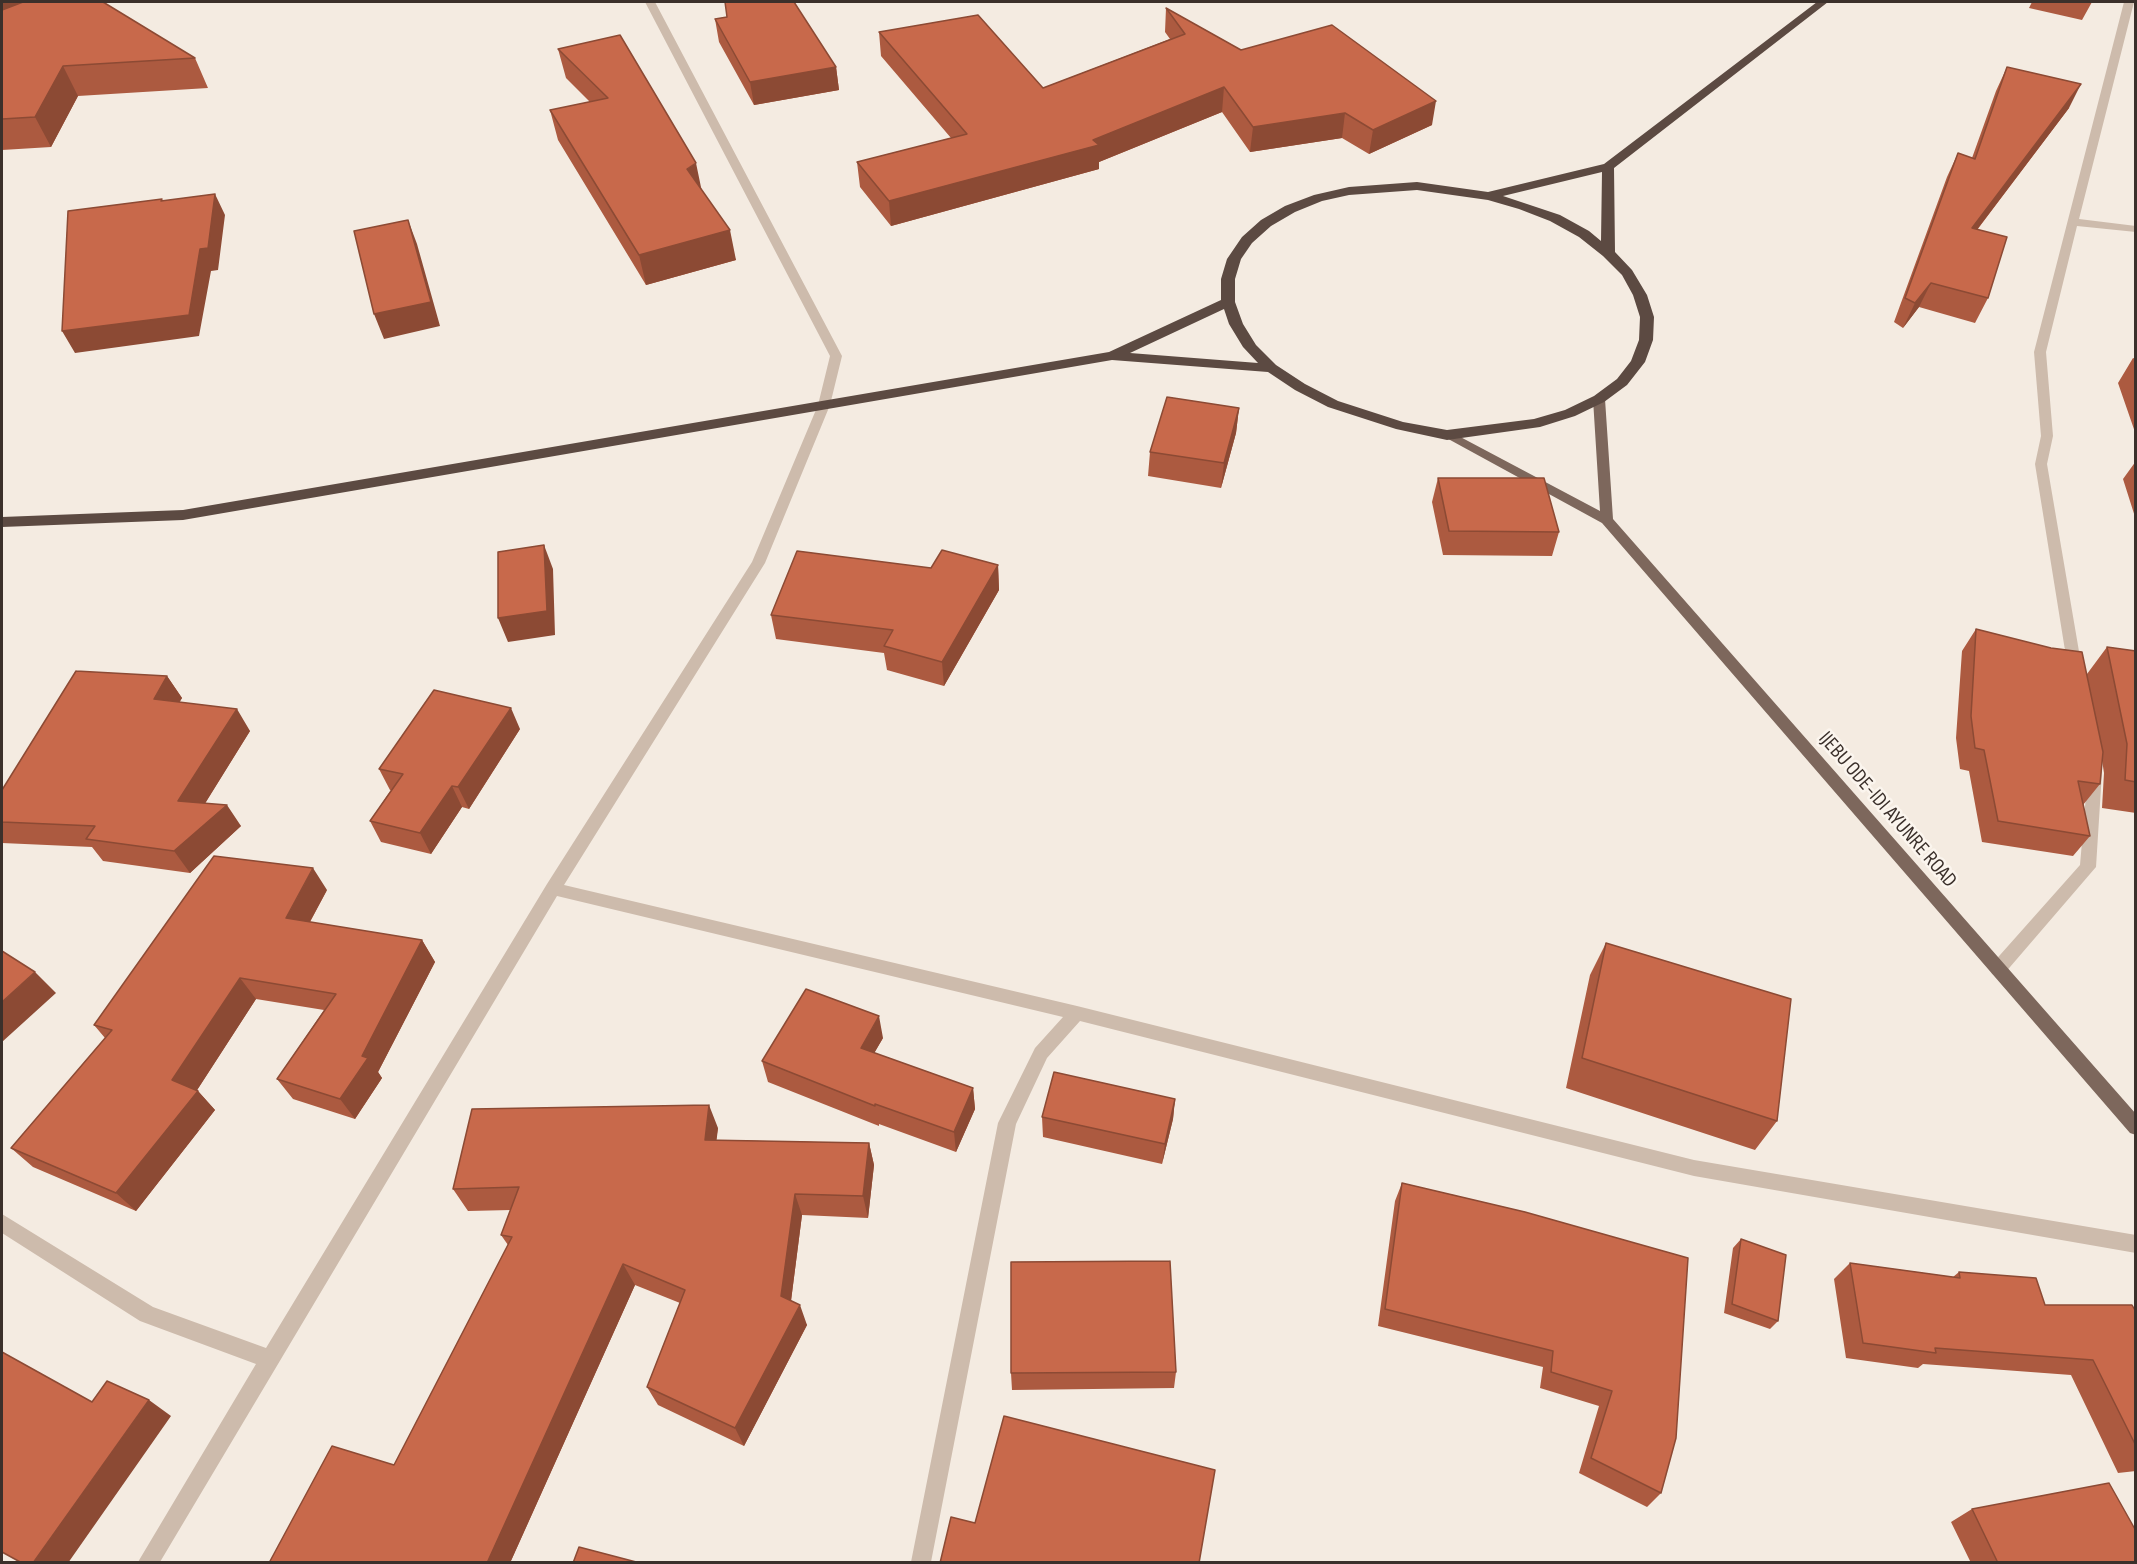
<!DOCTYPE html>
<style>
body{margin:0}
#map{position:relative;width:2137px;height:1564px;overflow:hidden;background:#f4ebe1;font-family:"Sofia Sans Condensed",sans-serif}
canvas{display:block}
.frame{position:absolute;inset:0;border:3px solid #3b302b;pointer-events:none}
</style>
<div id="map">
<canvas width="2137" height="1564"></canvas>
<div class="frame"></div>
</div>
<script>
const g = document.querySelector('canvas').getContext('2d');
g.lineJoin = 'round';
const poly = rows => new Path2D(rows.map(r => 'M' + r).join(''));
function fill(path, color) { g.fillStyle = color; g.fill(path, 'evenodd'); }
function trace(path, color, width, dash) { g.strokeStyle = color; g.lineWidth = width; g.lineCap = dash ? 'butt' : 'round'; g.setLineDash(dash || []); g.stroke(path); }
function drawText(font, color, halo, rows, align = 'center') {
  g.font = font + ' "Sofia Sans Condensed",sans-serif'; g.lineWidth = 5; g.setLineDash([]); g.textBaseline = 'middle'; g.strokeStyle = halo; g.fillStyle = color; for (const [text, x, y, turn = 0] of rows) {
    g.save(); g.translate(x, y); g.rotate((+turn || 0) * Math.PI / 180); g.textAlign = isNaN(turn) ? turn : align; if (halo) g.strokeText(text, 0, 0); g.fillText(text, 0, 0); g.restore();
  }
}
fill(poly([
 [645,2,655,2,842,356,830,405,765,563,564,885,1077,1006,1694,1160,2136,1235,2136,1253,1694,1176,1080,1021,1047,1058,1016,1124,931,1562,911,1562,998,1123,1035,1048,1063,1017,557,896,160,1562,138,1562,256,1364,140,1321,2,1233,2,1214,153,1307,266,1348,547,884,752,562,818,405,830,356,645,2],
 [2124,2,2134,2,2079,219,2136,226,2136,232,2077,226,2046,352,2053,436,2047,464,2082,669,2075,674,2068,669,2035,464,2041,436,2034,352,2124,2],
 [2095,766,2100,768,2102,772,2096,867,2004,974,1998,976,1992,974,1990,969,1992,964,2080,865,2088,772,2090,768,2095,766]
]), '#cdbbac');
fill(poly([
 [1599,395,1605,399,1613,519,2136,1114,2136,1135,2130,1133,1602,523,1441,435,1447,431,1451,432,1600,511,1593,399,1599,395]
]), '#7d675c');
fill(poly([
 [1817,2,1828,2,1614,168,1615,252,1632,270,1647,295,1654,317,1653,340,1645,362,1627,385,1604,402,1575,416,1540,427,1447,440,1396,429,1328,407,1295,390,1268,372,1112,360,183,520,2,527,2,517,183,510,1109,352,1221,300,1221,279,1227,259,1242,237,1261,220,1285,206,1314,195,1349,187,1417,182,1488,192,1604,164,1817,2],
 [1602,172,1601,241,1589,231,1560,215,1503,196,1602,172],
 [1417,190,1488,200,1519,209,1550,221,1579,237,1603,256,1622,275,1633,295,1640,317,1639,340,1631,361,1617,379,1594,396,1565,410,1534,419,1447,430,1403,422,1338,401,1305,384,1276,365,1256,345,1243,324,1235,302,1235,279,1241,259,1252,243,1271,226,1295,212,1322,201,1349,195,1417,190],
 [1224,309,1229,324,1243,347,1258,363,1130,353,1224,309]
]), '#5c4a42');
fill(poly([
 [2,2,195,58,208,88,78,96,51,147,2,150],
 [2032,2,2092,2,2082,20,2029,8],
 [1166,8,1241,50,1432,125,1369,154,1342,138,1250,152,1222,112,1099,162,1099,169,891,226,860,187,857,162,951,138,881,56,879,32,1043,88,1170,39,1165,32],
 [727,17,836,67,839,90,754,105,719,42,715,19],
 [558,49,701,189,736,260,646,285,558,140,550,110,590,102,566,78],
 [2007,67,2069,108,1977,230,1988,298,1975,323,1919,307,1903,328,1894,322,1947,177,1958,153,1972,158,1996,91],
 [2133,358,2136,359,2136,435,2118,383],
 [1239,408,1236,433,1221,488,1148,476,1150,452],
 [2136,461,2136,520,2123,479],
 [1438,478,1559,532,1552,556,1443,555,1432,502],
 [998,565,999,590,944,686,887,670,884,653,776,639,771,615,931,568],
 [1976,629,2087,674,2107,647,2136,651,2136,813,2102,808,2104,773,2102,760,2100,784,2083,805,2090,836,2073,856,1982,842,1969,771,1960,769,1956,738,1962,651],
 [167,676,182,698,179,702,250,731,205,803,241,826,190,873,103,861,92,847,2,843,2,790],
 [520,729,469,809,462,807,431,854,381,842,370,821,391,790,390,790,379,769],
 [327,890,310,922,422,940,435,962,378,1072,382,1078,355,1119,293,1099,277,1079,324,1010,256,999,197,1090,215,1110,136,1211,33,1167,11,1148,105,1038,94,1025],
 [1606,943,1777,1121,1755,1150,1566,1088,1590,975],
 [883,1038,874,1053,973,1088,975,1109,956,1152,879,1124,879,1126,768,1082,762,1061],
 [1175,1099,1173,1119,1162,1164,1043,1137,1042,1117],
 [718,1128,716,1140,869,1143,874,1165,868,1218,802,1215,791,1301,807,1325,744,1446,658,1405,647,1387,680,1303,635,1285,510,1563,269,1563,394,1465,508,1245,501,1235,511,1210,468,1211,453,1189],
 [1402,1183,1525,1212,1661,1493,1647,1507,1579,1473,1599,1406,1540,1388,1543,1367,1378,1326,1395,1201],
 [1741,1239,1778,1321,1770,1329,1724,1313,1733,1248],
 [1850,1263,1953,1277,1959,1272,2045,1305,2136,1312,2136,1471,2118,1473,2071,1375,1923,1364,1918,1368,1846,1358,1834,1279],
 [1176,1372,1174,1388,1012,1390,1011,1373],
 [1972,1509,2136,1563,1971,1563,1951,1522]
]), '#ac5a40');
fill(poly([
 [2,2,74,2,2,36],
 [63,66,78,96,51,147,35,117],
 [836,67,839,90,754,105,750,82],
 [2081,84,2069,108,1960,252,1972,228],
 [1224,87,1222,112,1099,162,1099,169,891,226,889,201,1093,140],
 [1436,101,1432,125,1369,154,1373,130],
 [1345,113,1342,138,1250,152,1253,127],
 [696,163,702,192,687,169],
 [215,194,225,215,218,270,211,271,199,336,75,353,62,331,200,249],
 [408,220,417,244,440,326,384,339,374,314],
 [730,230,736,260,646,285,639,255],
 [1931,283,1919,307,1903,328,1915,303],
 [1239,408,1236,433,1221,488,1224,463],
 [544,545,553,569,555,635,508,642,498,618],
 [998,565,999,590,944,686,942,662],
 [167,676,182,698,169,721,154,699],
 [511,708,520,729,469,809,458,787],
 [237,709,250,731,193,823,178,801],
 [452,786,462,807,431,854,420,833],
 [227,805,241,826,190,873,174,851],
 [313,868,327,890,300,940,286,918],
 [422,940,435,962,378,1072,382,1078,355,1119,340,1099],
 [35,972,56,993,2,1042,2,1002],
 [240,978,256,999,192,1098,198,1091,215,1110,136,1211,116,1193,172,1080],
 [879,1016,883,1038,865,1069,861,1048],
 [973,1088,975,1109,956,1152,954,1132],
 [1175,1099,1173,1119,1162,1164,1165,1144],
 [709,1105,718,1128,714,1162,705,1140],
 [869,1143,874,1165,868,1218,863,1196],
 [795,1194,802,1215,789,1316,781,1296],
 [623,1264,635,1285,510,1563,487,1563],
 [800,1305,807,1325,744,1446,735,1428],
 [149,1400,171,1416,68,1563,33,1563]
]), '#8c4a34');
const building = poly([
 [23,2,103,2,195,58,63,66,35,117,2,119,2,10,23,2],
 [725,2,794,2,836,67,750,82,715,19,727,17,725,2],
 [1166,8,1241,50,1332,25,1436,101,1373,130,1345,113,1253,127,1224,87,1093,140,1099,145,889,201,857,162,967,134,879,32,978,15,1043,88,1185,34,1166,8],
 [620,35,696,163,687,169,730,230,639,255,550,110,608,98,558,49,620,35],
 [2007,67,2081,84,1972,228,2007,237,1988,298,1931,283,1915,303,1905,298,1958,153,1975,159,2007,67],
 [215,194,208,248,200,249,189,315,62,331,68,211,162,199,161,201,215,194],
 [408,220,431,302,374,314,354,231,408,220],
 [1167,397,1239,408,1224,463,1150,452,1167,397],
 [1438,478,1544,478,1559,532,1449,531,1438,478],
 [544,545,547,611,498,618,498,552,544,545],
 [942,550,998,565,942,662,884,646,893,630,771,615,797,551,931,568,942,550],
 [1976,629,2051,648,2082,652,2103,752,2100,784,2078,781,2090,836,1998,821,1984,750,1975,748,1971,716,1976,629],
 [2107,647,2136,651,2136,782,2125,780,2127,744,2107,647],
 [76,671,167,676,154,699,237,709,178,801,227,805,174,851,86,839,95,826,2,822,2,790,76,671],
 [434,690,511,708,458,787,452,786,420,833,370,821,403,774,379,769,434,690],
 [214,856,313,868,286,918,422,940,362,1056,368,1058,340,1099,277,1079,336,994,240,978,172,1080,198,1091,116,1193,11,1148,112,1030,94,1025,214,856],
 [1606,943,1791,999,1777,1121,1582,1058,1606,943],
 [2,951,35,972,2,1002,2,951],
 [806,989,879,1016,861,1048,973,1088,954,1132,875,1104,875,1106,762,1061,806,989],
 [1054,1072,1175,1099,1165,1144,1042,1117,1054,1072],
 [709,1105,705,1140,869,1143,863,1196,795,1194,781,1296,800,1305,735,1428,647,1387,685,1290,623,1264,487,1563,269,1563,332,1446,394,1465,512,1237,501,1235,519,1187,453,1189,472,1109,709,1105],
 [1402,1183,1525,1212,1688,1258,1676,1438,1661,1493,1591,1458,1612,1391,1551,1372,1553,1351,1385,1309,1402,1183],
 [1741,1239,1786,1255,1778,1321,1732,1304,1741,1239],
 [1170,1261,1176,1372,1011,1373,1011,1262,1170,1261],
 [1850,1263,1960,1278,1959,1272,2036,1278,2045,1305,2132,1305,2136,1312,2136,1446,2093,1360,1935,1348,1936,1353,1863,1343,1850,1263],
 [2,1352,92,1402,107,1381,149,1400,33,1563,22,1563,2,1552,2,1352],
 [1004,1416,1215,1470,1199,1563,940,1563,951,1517,975,1523,1004,1416],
 [2109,1483,2136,1531,2136,1563,1998,1563,1972,1509,2109,1483],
 [579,1547,640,1563,573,1563,579,1547]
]);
fill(building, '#c8694b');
trace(building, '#8c4a34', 1.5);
drawText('21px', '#3b302b', '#fbf5ee', [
 ["IJEBU ODE-IDI AYUNRE ROAD",1887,810,49]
]);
</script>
